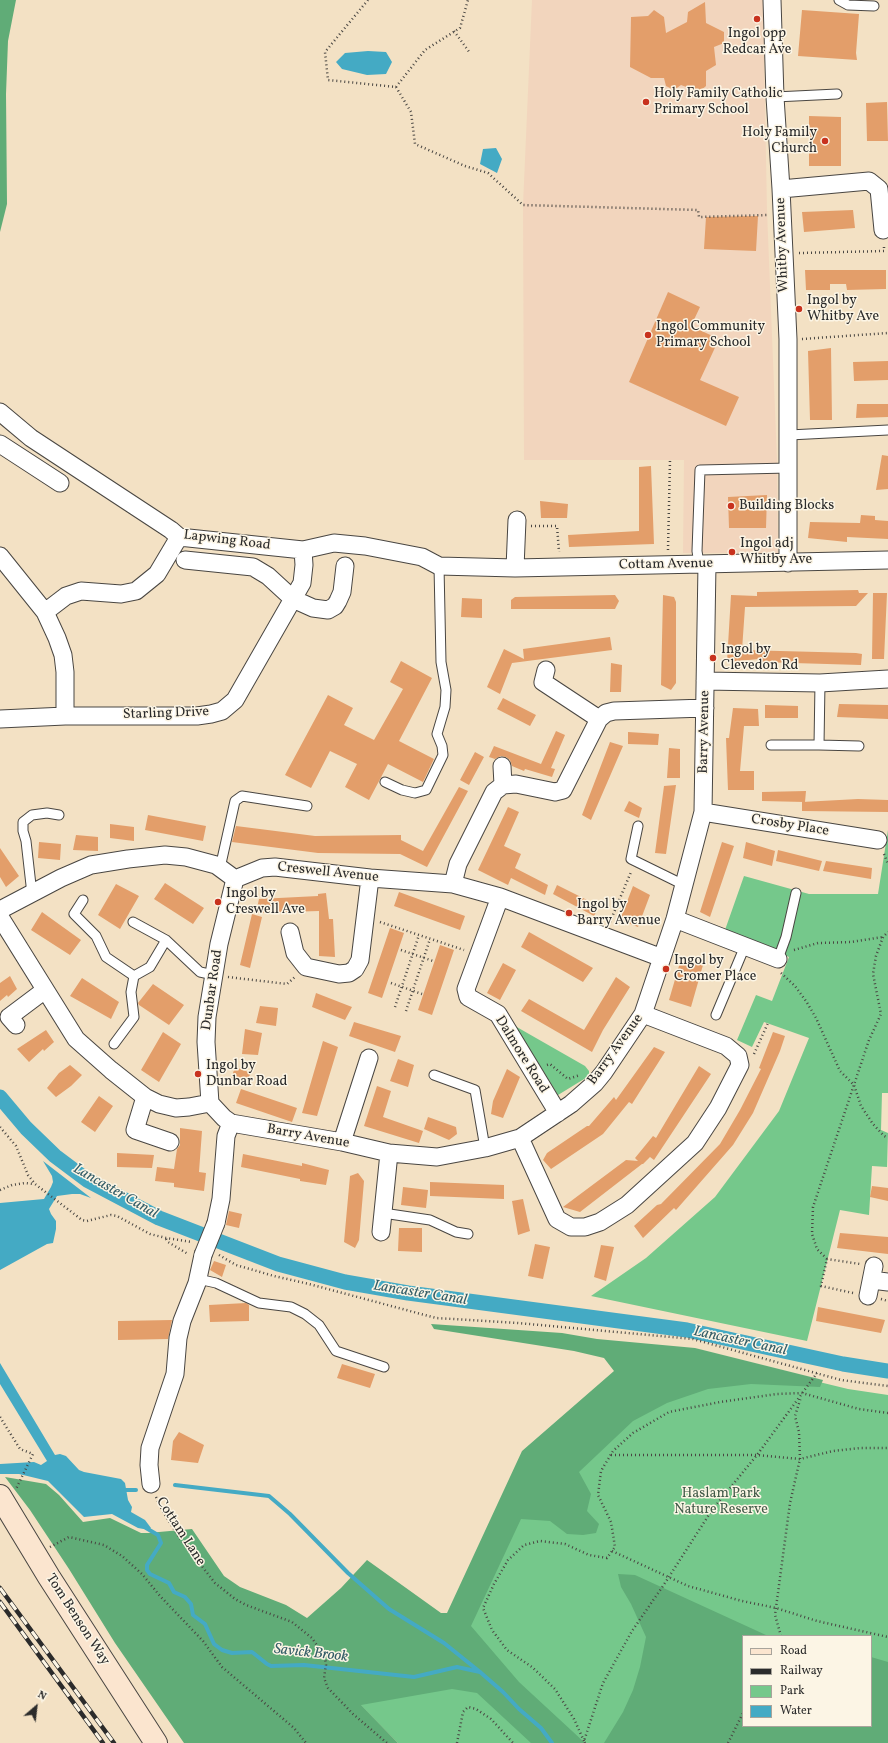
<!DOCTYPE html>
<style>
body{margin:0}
#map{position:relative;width:888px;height:1743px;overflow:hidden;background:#f3e1c4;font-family:Vollkorn,serif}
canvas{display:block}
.legend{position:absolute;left:742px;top:1635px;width:130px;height:92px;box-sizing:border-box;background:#fcf5e5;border:1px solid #a8a49b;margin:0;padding:5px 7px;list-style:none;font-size:12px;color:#2b2b2b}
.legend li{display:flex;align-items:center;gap:8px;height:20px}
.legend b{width:20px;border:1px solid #a8a49b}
.north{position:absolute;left:16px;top:1687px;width:40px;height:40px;-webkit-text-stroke:3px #fcf5e5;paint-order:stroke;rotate:28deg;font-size:11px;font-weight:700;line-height:16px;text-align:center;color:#2b2b2b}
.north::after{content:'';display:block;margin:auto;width:14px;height:18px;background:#2b2b2b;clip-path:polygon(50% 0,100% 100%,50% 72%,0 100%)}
</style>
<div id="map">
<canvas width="888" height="1743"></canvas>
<ul class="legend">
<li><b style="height:5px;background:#fbe5cf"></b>Road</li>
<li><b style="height:5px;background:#2b2b2b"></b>Railway</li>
<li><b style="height:11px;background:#75c88b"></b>Park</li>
<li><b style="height:11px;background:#44aac4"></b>Water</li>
</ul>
<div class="north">N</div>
</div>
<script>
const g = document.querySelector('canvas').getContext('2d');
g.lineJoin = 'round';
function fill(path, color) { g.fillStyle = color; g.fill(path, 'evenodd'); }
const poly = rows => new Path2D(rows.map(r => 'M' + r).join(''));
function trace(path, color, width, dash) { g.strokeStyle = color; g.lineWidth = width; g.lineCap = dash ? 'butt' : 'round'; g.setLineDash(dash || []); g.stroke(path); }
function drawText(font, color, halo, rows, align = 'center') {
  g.font = font + ' Vollkorn,serif'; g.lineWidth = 3; g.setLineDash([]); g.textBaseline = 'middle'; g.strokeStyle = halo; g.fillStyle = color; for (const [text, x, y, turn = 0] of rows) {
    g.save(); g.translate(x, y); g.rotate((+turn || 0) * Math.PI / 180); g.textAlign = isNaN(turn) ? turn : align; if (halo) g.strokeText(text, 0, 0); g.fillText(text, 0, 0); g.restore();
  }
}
fill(poly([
 [532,0,763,0,767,211,777,460,778,553,683,553,684,460,524,460,523,205]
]), '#f2d5bd');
fill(poly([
 [888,830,888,1093,882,1093,881,1130,888,1133,887,1167,872,1166,869,1215,840,1210,807,1341,591,1296,646,1258,715,1197,779,1111,809,1038,764,1022,752,1047,737,1040,756,995,772,1001,789,957,725,930,744,876,809,894,878,894],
 [515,1026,585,1066,589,1071,589,1076,558,1095],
 [691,1357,811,1380,848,1389,888,1395,888,1743,398,1743,336,1680,457,1642,535,1470],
 [743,1636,871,1636,871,1726,743,1726]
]), '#75c88b');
fill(poly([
 [0,0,16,0,8,41,6,94,7,204,0,232],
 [431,1324,562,1333,597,1339,695,1348,823,1380,820,1387,751,1384,708,1389,667,1403,633,1421,579,1472,591,1494,587,1511,599,1524,596,1533,583,1535,567,1534,550,1521,521,1519,471,1626,519,1682,585,1743,531,1743,477,1693,452,1689,361,1705,398,1743,184,1743,115,1643,69,1569,30,1510,5,1477,46,1484,59,1495,83,1522,110,1518,141,1533,148,1533,192,1529,224,1576,240,1587,286,1605,307,1618,341,1588,367,1560,441,1613,447,1613,522,1451,614,1371,604,1358,574,1351,434,1329],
 [618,1574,635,1575,766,1635,783,1636,743,1636,743,1726,871,1726,871,1657,888,1662,888,1743,604,1743,623,1712,633,1690,640,1667,646,1637,631,1604,621,1587]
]), '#60ac77');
fill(poly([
 [368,51,386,52,392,62,386,74,367,75,342,69,336,62,345,53],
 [496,148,502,159,497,173,480,164,483,149],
 [43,1161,91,1198,80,1194,72,1194,57,1196,49,1209,51,1214,56,1221,56,1229,53,1243,47,1244,0,1270,0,1203,44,1199,51,1187,53,1182,52,1176],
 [0,1363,55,1455,60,1454,66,1456,79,1470,84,1472,121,1479,125,1483,128,1500,132,1507,131,1512,145,1520,151,1528,149,1530,138,1528,112,1514,84,1517,48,1481,19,1474,0,1474,0,1464,34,1462,41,1465,47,1461,0,1384]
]), '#44aac4');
trace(poly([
 [175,1485,269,1496,290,1514,348,1573,389,1609,444,1643,480,1672,503,1692,519,1709,541,1728,552,1743],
 [122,1490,136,1490],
 [146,1528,158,1535,161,1543,147,1565,147,1570,150,1574,169,1583,174,1592,185,1597,191,1604,193,1615,205,1624,214,1644,222,1650,232,1653,252,1652,267,1664,271,1666,304,1665,414,1677,457,1667,480,1672]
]), '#44aac4', 4);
trace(poly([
 [0,1097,26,1128,55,1156,87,1180,159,1218,278,1264,345,1282,408,1293,687,1330,843,1364,888,1371]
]), '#44aac4', 15);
fill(poly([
 [705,2,706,23,724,32,724,43,714,47,716,65,706,71,706,86,699,92,681,85,674,90,666,86,664,78,651,78,630,67,631,17,648,16,654,10,664,17,666,33,687,22,688,12],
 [802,10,859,14,856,53,857,60,798,56],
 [887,102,888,141,867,141,866,103],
 [809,116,841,117,841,166,809,166],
 [853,210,855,228,804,232,802,212],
 [758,216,756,251,704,249,706,217],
 [805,270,886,270,886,289,847,290,846,284,830,284,830,290,806,290],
 [668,292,700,307,691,326,719,339,700,380,739,397,726,426,629,382],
 [831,348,832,420,810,420,808,351],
 [888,361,888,380,854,381,853,362],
 [857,404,888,404,888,417,856,418],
 [882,455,888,456,888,489,876,490],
 [651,466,654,544,569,547,568,535,639,531,639,467],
 [767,495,766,528,729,528,728,497],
 [540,501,568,504,567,518,541,518],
 [861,515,875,516,875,520,888,521,888,539,847,537,847,542,808,538,810,522,860,523],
 [858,590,859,593,868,593,856,606,745,607,742,650,856,653,862,654,861,665,759,662,759,659,727,662,731,595,757,596,757,592],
 [873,593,887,593,884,659,872,659],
 [615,595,619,601,615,609,511,609,511,600,515,597],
 [663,595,674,597,676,602,676,683,671,690,661,685],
 [462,598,482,599,482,618,461,617],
 [610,637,612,650,512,663,500,694,487,687,504,649,524,659,523,649],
 [401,661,432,678,399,741,434,759,423,782,388,764,369,800,345,787,357,764,330,751,311,788,285,775,328,695,353,708,344,725,374,740,403,689,390,682],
 [611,663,622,665,621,692,610,692],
 [503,698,536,715,530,726,497,709],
 [839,704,888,705,888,719,837,717],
 [765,705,798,706,798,718,765,718],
 [733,708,758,709,759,726,744,726,740,771,754,771,754,790,728,790,726,738,729,738],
 [556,731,565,735,551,768,555,769,552,777,525,769,524,771,512,766,510,760,506,757,501,756,495,759,489,757,494,746,541,764],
 [628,732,659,734,658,745,628,744],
 [610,742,623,746,591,820,582,815],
 [669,748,680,749,680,778,667,778],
 [475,752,484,757,469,785,460,780],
 [676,785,666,854,655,853,664,786],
 [459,787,468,791,427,867,400,854,318,853,232,842,236,826,315,836,401,835,401,840,423,851],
 [806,791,805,802,762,801,762,792],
 [858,799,888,800,888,812,802,811,802,802],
 [629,801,642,808,639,818,624,811],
 [508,807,519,812,504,846,521,854,515,868,548,885,545,895,511,878,508,885,478,870],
 [148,815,206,826,203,841,145,830],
 [110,824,134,827,134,841,110,838],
 [76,835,98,837,98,851,73,850],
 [39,842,61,844,60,860,38,858],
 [722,842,734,846,710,917,700,912],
 [746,842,775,851,772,866,743,858],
 [0,848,19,876,6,887,0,877],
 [778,850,822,861,819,871,776,861],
 [826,861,872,868,871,879,823,871],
 [165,883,204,908,193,924,154,899],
 [116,884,139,896,120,929,98,915],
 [557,885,599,906,594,916,553,894],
 [633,886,650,895,638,927,620,920],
 [399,892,465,916,460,930,394,906],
 [326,893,329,919,333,919,335,957,319,956,319,911,256,913,259,899,318,896,318,894],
 [42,912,81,940,70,955,31,930],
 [252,914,262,917,250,968,240,965],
 [390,928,404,933,382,998,368,993],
 [529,932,593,968,583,982,521,947],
 [440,945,454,950,432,1015,418,1010],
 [681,959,703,965,691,1007,669,1000],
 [503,963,516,970,500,1000,487,993],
 [10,976,17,989,8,997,7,995,0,1001,0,983],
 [616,977,630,987,603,1030,592,1052,521,1011,529,999,584,1030],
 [82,978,119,1002,111,1019,70,996],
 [153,984,184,1005,169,1025,139,1005,138,1003],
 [316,993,352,1007,345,1020,312,1007],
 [260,1006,278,1008,276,1026,256,1023],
 [354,1022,401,1036,395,1052,349,1036],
 [245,1029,262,1033,258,1055,242,1054],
 [46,1030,54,1042,44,1051,43,1049,29,1062,17,1049],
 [163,1032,181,1044,159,1082,141,1070],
 [773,1032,785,1036,780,1051,753,1113,733,1145,676,1210,674,1208,643,1238,634,1226,657,1205,661,1204,720,1144,740,1110,761,1069,759,1068],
 [323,1041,338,1047,317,1116,302,1113],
 [654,1047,665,1052,632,1104,629,1102,603,1134,551,1169,543,1160,547,1153,587,1126,589,1126,614,1097,616,1100],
 [398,1059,414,1065,408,1087,390,1081],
 [70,1065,82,1075,71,1086,56,1097,47,1088,59,1073],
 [699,1066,711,1074,654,1160,650,1157,643,1164,642,1164,580,1212,563,1207,626,1160,638,1161,635,1158,653,1136,656,1138],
 [235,1067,251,1073,244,1086,231,1079],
 [507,1069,520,1077,503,1118,491,1114,493,1101],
 [377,1086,391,1091,383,1117,423,1131,419,1143,364,1126],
 [241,1089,297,1108,292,1122,236,1103],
 [99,1096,113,1106,95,1132,81,1122],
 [428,1117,456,1127,457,1134,449,1140,424,1129],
 [180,1128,202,1131,199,1172,206,1173,204,1191,174,1187,174,1183,155,1181,157,1167,174,1169,177,1149,180,1145],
 [117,1153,154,1155,152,1168,117,1167],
 [243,1154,302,1166,302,1163,329,1170,326,1185,300,1181,300,1179,241,1167],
 [358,1173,364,1181,359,1240,355,1248,344,1242,350,1176],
 [430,1182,504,1185,504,1199,430,1196],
 [872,1186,888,1188,888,1201,870,1197],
 [403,1187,428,1190,426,1208,401,1205],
 [523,1199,530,1231,518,1235,512,1201],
 [229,1211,242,1214,239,1228,226,1225],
 [399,1228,422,1228,422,1252,398,1251],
 [840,1233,888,1237,888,1254,837,1248],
 [535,1244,550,1247,543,1279,528,1276],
 [601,1245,614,1247,606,1281,594,1277],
 [214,1261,226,1265,222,1277,210,1270],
 [246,1303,249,1305,249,1321,210,1322,209,1305],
 [818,1307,885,1320,881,1333,816,1321],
 [172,1320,168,1339,118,1340,118,1321],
 [342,1364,375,1374,370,1388,337,1378],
 [179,1432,204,1445,198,1463,171,1460,173,1441]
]), '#e39e6a');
const lane = poly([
 [839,0,848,5,874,6],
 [775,97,837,94],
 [789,435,888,430],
 [699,564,697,551,700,470,789,468],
 [771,745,819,745,820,683],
 [819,745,859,746],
 [385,782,402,790,415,793,426,790,443,755,442,746,437,734,445,707,446,690,441,662,439,566],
 [638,826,631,859,684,885],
 [220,868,235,801,242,796,307,806],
 [32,894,26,841,23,831,23,822,32,815,47,813,59,815],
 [83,900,74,914,96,936,106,957,134,976],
 [133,922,166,940],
 [778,959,786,937,796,893],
 [716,1015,745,946],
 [114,1044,134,1017,131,992,134,976,150,967,166,940,200,972,214,975],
 [434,1075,475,1090,485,1148],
 [383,1213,430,1220,456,1232,468,1234],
 [198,1279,216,1283,259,1303,291,1307,305,1314,319,1325,336,1351,384,1367]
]);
const street = poly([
 [772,0,775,97,781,189,788,339,788,563],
 [781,189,869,181,879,189,883,230],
 [0,412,31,438,171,530,179,537,303,550,334,543,365,546,422,557,439,566,515,568,888,560],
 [0,444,60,483],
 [0,556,45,612,57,638,63,655,65,672,65,716],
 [185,560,253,567,268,576,293,599,313,608,328,610,335,606,338,601,342,592,345,566],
 [515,568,517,520],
 [45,612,66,596,81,591,121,594,136,591,157,574,179,537],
 [546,670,543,682,599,719],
 [705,681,820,683,888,679],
 [0,719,65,716,197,716,211,714,222,711,235,700,302,583,304,565,303,550],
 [502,766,503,785],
 [703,812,878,840],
 [235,879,262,868,275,867,370,878,453,884,500,897,662,958],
 [453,884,458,864,494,792,503,785,516,784,555,792,563,790,599,719,606,713,614,711,705,708],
 [500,897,466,989,468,997,498,1014,558,1113],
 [0,910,61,878,91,865,128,859,165,855,186,857,216,865,235,879],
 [0,917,76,1039,111,1070,145,1097,159,1104,176,1108,189,1107,210,1103,224,1118,231,1123,342,1142,389,1153,437,1157,485,1148,520,1138,571,1104,595,1083,604,1072,643,1014,675,919,703,812,707,564],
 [675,919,778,959],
 [290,932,295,953,306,967,339,974,349,973,355,969,360,960,370,878],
 [16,1025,9,1017,45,990],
 [145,1097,135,1130,170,1142],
 [210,1103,206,1042,207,1017,219,944,235,879],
 [520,1138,557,1219,571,1227,585,1227,600,1222,627,1205,695,1143,718,1108,740,1065,738,1056,726,1046,643,1014],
 [342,1142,369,1058],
 [216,1223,221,1199,226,1136,231,1123],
 [381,1232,389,1153],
 [872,1280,888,1282],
 [868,1296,874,1266],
 [151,1484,149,1465,150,1448,175,1374,178,1338,182,1321,197,1283,203,1255]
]);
const secondary = poly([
 [0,1496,49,1577,156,1743]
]);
trace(lane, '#494642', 11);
trace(street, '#494642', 19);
trace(secondary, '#494642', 24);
trace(poly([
 [368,0,325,52,328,80,396,87,425,50,460,28,468,0],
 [454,31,470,53],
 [396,87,411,112,415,144,465,166,488,173,523,205,698,210,699,217,768,215],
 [799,253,884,251,884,244],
 [802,339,888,333],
 [531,526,557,526,559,552],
 [668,550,670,460],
 [884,854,888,864],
 [380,922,464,950],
 [610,922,631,872],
 [401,950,433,961],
 [794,950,818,943,851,942,883,937],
 [781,973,795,986,806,1001,816,1018,840,1071,854,1085,861,1106,873,1124,884,1136,888,1138],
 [228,977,287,984,296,976],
 [391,983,422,994],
 [395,1007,419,935],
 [406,1011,430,939],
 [754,1054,768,1023],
 [547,1065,550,1064,568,1079,580,1075],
 [0,1127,16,1146,28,1175,35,1184,82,1220,87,1221,111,1215,117,1216,150,1234,166,1238,192,1242],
 [0,1190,12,1185,25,1183,34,1184],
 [166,1239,168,1242,188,1254],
 [219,1255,236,1265,274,1276,309,1284,436,1318,518,1323,693,1339,841,1380,888,1386],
 [827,1259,817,1249,812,1234,813,1207,869,1040,881,1014,873,974,876,956,883,937,888,932],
 [853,1293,821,1286,827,1259,860,1264],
 [881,1299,888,1301],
 [0,1417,20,1449,33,1454,16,1489],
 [611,1455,757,1455,800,1459,833,1451,860,1448,888,1448],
 [156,1497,162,1510,179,1537,215,1583,235,1599,246,1605,292,1622,312,1638,325,1657,326,1665,324,1678,328,1688,353,1714,387,1743],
 [50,1547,69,1537,104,1545,122,1556,142,1574,160,1596,203,1641,222,1667,294,1728,306,1743],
 [612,1551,688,1586,742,1601,776,1608,817,1621,888,1637],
 [781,1636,775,1615,790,1503,800,1459,799,1432,795,1416,801,1397],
 [584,1741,574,1719,555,1689,532,1667,507,1650,492,1630,483,1608,494,1584,508,1560,524,1545,540,1541,565,1544,589,1555,607,1558,615,1547,611,1522,598,1495,601,1471,613,1451,633,1433,669,1412,720,1402,777,1394,802,1393,859,1409,888,1413],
 [457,1743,463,1712,468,1707,476,1709,491,1719,513,1743],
 [585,1743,584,1741,603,1683,632,1631,665,1583,712,1510,757,1455,817,1373],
 [728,1743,743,1713]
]), '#494642', 2.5, [1, 3]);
trace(lane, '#fff', 9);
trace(street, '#fff', 17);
trace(secondary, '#fbe5cf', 22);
const rail = poly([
 [0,1588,114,1743],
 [0,1602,103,1743]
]);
trace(rail, '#2b2b2b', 4.5);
trace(rail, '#fcf5e5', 3, [9]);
const streetBridge = poly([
 [203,1255,216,1223]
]);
trace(streetBridge, '#494642', 19, []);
trace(streetBridge, '#fff', 17);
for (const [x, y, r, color] of [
 [757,19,4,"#c8321e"],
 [646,102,4,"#c8321e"],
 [825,141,4,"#c8321e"],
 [799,309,4,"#c8321e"],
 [648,335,4,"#c8321e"],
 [731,506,4,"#c8321e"],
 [732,552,4,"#c8321e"],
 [713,658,4,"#c8321e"],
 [218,902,4,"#c8321e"],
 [569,913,4,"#c8321e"],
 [666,969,4,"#c8321e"],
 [198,1074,4,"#c8321e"]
]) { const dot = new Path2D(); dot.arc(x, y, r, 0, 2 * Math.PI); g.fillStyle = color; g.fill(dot); trace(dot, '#fcf5e5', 1.5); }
drawText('14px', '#2b2b2b', '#fcf5e5', [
 ["Ingol opp",757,34,"center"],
 ["Redcar Ave",757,50,"center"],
 ["Holy Family Catholic",654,94],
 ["Primary School",654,110],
 ["Holy Family",817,133,"right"],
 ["Church",817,149,"right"],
 ["Ingol by",807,301],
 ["Whitby Ave",807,317],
 ["Ingol Community",656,327],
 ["Primary School",656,343],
 ["Building Blocks",739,506],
 ["Ingol adj",740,544],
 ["Whitby Ave",740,560],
 ["Ingol by",721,650],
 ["Clevedon Rd",721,666],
 ["Ingol by",226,894],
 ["Creswell Ave",226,910],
 ["Ingol by",577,905],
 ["Barry Avenue",577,921],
 ["Ingol by",674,961],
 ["Cromer Place",674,977],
 ["Ingol by",206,1066],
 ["Dunbar Road",206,1082]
], 'left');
drawText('14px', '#2b2b2b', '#fcf5e5', [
 ["Whitby Avenue",783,245,-92],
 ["Lapwing Road",227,541,7],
 ["Cottam Avenue",666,565,-1],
 ["Starling Drive",166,714,-2],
 ["Barry Avenue",705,732,-89],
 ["Crosby Place",790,826,9],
 ["Creswell Avenue",328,873,6],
 ["Dunbar Road",213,990,-82],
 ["Barry Avenue",616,1050,-54],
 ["Dalmore Road",521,1055,58],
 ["Barry Avenue",308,1137,10],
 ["Cottam Lane",180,1532,57],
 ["Tom Benson Way",77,1620,57]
]);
drawText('14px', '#415a48', '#fcf5e5', [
 ["Haslam Park",721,1494],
 ["Nature Reserve",721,1510]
]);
drawText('italic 15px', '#355e68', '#fcf5e5', [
 ["Lancaster Canal",115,1192,30],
 ["Lancaster Canal",420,1294,9],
 ["Lancaster Canal",740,1342,12],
 ["Savick Brook",311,1654,6]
]);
</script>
